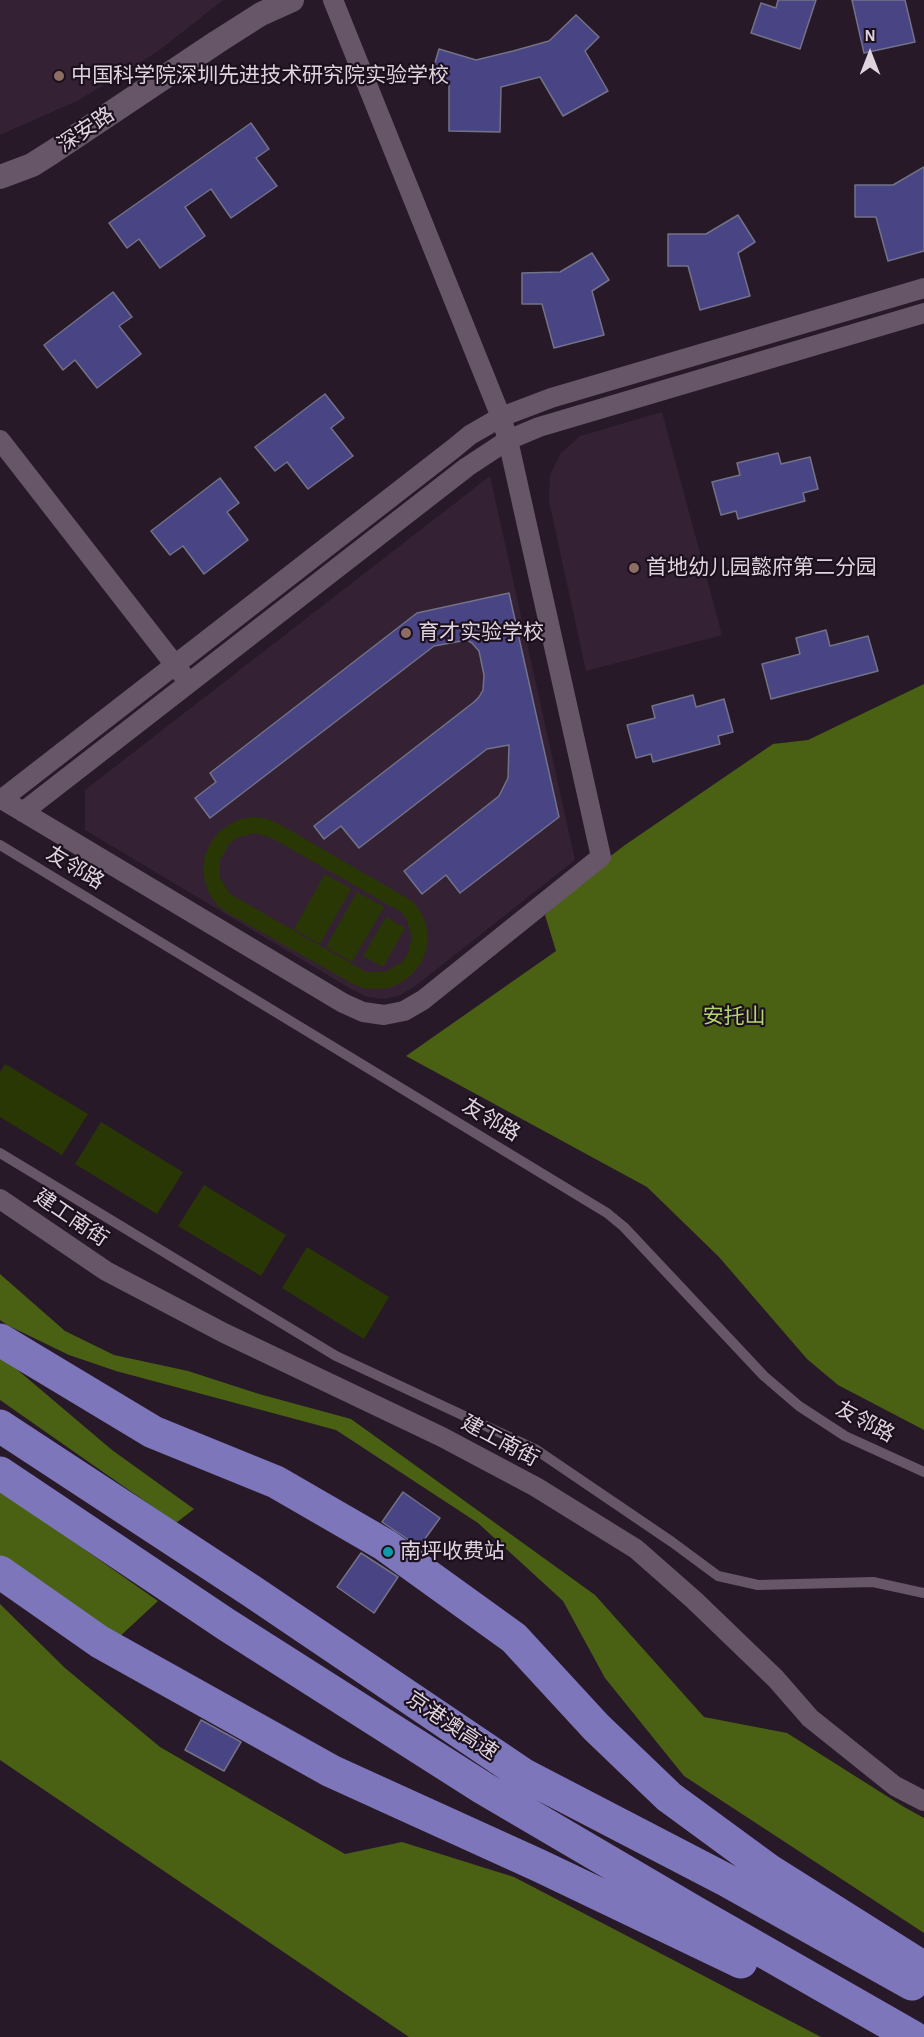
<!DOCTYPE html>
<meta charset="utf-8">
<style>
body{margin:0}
#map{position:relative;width:924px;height:2037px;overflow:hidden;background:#271928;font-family:"Alegreya Sans",sans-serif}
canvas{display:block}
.north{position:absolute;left:840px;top:24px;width:60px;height:60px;-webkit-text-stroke:4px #1d101e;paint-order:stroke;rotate:0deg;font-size:16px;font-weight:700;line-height:24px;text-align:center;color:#ded4de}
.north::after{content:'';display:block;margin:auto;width:21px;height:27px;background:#ded4de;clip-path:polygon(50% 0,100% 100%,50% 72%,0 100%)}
</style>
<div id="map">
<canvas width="924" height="2037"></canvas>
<div class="north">N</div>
</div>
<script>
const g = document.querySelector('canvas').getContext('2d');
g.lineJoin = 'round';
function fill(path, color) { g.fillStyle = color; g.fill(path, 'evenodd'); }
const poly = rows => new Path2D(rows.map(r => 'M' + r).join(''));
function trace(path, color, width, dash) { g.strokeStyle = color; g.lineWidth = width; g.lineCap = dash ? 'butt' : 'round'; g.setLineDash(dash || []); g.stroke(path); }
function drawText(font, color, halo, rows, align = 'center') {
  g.font = font + ' "Alegreya Sans","Noto Sans SC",sans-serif'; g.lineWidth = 4.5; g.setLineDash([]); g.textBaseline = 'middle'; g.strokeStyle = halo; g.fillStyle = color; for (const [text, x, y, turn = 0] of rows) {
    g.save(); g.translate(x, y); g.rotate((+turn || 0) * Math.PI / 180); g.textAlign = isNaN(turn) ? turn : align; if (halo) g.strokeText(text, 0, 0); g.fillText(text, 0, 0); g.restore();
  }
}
fill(poly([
 [0,0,223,0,157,52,79,100,0,135],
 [662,412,722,635,586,671,549,501,550,475,561,453,580,436],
 [490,476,575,860,414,987,398,996,383,999,367,997,351,989,85,830,85,790]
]), '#342234');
fill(poly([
 [254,817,268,819,279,824,412,901,421,912,426,924,428,938,426,951,421,963,412,974,402,982,389,988,376,989,363,988,351,983,228,913,218,906,210,895,205,882,203,869,205,856,210,844,218,833,229,825,241,819],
 [255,833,272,838,401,912,407,920,412,938,407,956,401,963,385,972,366,972,230,894,220,878,220,860,229,844,236,838],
 [325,874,351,889,320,944,294,929],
 [357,892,384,907,352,962,326,947],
 [386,917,405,928,383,967,363,956],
 [5,1064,88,1114,62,1155,0,1117,0,1072],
 [101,1122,183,1172,157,1214,75,1164],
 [204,1185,286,1235,261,1276,178,1226],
 [307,1247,389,1297,364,1339,282,1288]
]), '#293705');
fill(poly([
 [924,684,924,1430,838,1385,807,1359,719,1257,647,1187,406,1056,556,951,545,915,608,858,625,845,773,744,808,740],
 [0,1274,65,1331,114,1355,188,1371,259,1394,351,1419,595,1595,704,1717,787,1733,904,1807,924,1818,924,1933,684,1776,605,1678,563,1601,478,1523,336,1430,116,1371,69,1355,7,1325,0,1320],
 [0,1355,112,1450,194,1509,176,1523,0,1400],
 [0,1490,158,1601,117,1639,0,1560],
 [0,1604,65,1668,160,1747,345,1854,402,1842,514,1877,821,2037,409,2037,0,1760]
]), '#4a6113');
const building = poly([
 [778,0,816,0,800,49,751,33,761,3,776,8,778,0],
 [852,0,905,0,915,42,864,53,852,0],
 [576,15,599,37,585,51,608,91,563,116,540,77,501,87,500,132,449,131,449,85,430,80,439,49,476,60,513,51,549,41,576,15],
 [251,123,269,149,256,158,277,186,231,218,211,189,185,207,205,236,160,268,139,239,127,248,109,223,251,123],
 [924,167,924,251,888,261,876,217,855,217,855,185,893,185,924,167],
 [738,215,755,242,738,253,750,296,700,310,688,266,668,266,668,234,706,234,738,215],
 [592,253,609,280,592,291,604,335,554,348,542,304,522,304,522,273,560,272,592,253],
 [113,292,132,317,119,326,141,354,97,388,75,360,63,370,44,345,113,292],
 [325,394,344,418,331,428,353,456,308,489,287,462,275,471,255,447,325,394],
 [778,453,781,464,810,457,818,489,803,493,805,501,738,519,736,511,721,515,712,482,740,475,737,463,778,453],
 [220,478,239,503,227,512,248,540,204,574,183,546,170,555,151,531,220,478],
 [509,593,559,817,460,893,446,875,422,894,404,871,499,796,508,778,509,745,487,749,359,848,341,826,324,839,314,826,474,702,479,697,483,690,484,675,479,651,472,643,467,640,434,646,210,818,195,798,216,782,210,773,417,613,509,593],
 [826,630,830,646,868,636,878,671,771,699,762,664,800,654,796,638,826,630],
 [693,695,696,707,724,699,733,732,718,736,720,744,653,762,651,754,636,758,627,725,655,718,652,706,693,695],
 [403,1492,440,1518,419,1547,382,1522,403,1492],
 [361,1553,398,1577,374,1613,337,1587,361,1553],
 [201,1720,241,1742,224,1771,185,1750,201,1720]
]);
fill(building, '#494484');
trace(building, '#727288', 1.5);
trace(poly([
 [0,845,607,1213,624,1227,764,1376,799,1406,845,1436,924,1472],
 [0,1153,336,1356,535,1449,672,1542,718,1576,758,1585,873,1582,924,1593]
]), '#675667', 10);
trace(poly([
 [0,440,182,674],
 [0,798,343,1003,363,1012,384,1015,404,1011,423,1000,601,857,508,440,501,417,333,0],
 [2,799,453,449,470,435,501,417,551,398,924,288],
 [23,812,467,467,508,440,539,427,924,313],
 [0,1199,106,1271,224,1333,442,1437,536,1487,636,1549,694,1600,776,1679,810,1718,895,1786,924,1801]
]), '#675667', 20);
trace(poly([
 [0,177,32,165,51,153,217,42,261,14,292,0]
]), '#675667', 24);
trace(poly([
 [0,1340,153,1432,276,1482,385,1545,514,1638,596,1727,669,1797,770,1871,924,1968],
 [0,1426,250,1590,524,1775,726,1880,912,1984],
 [0,1473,227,1625,483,1788,696,1913,913,2037],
 [0,1572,100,1642,331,1771,540,1866,741,1962]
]), '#7d76bb', 33);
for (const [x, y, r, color] of [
 [59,76,6,"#8d6e63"],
 [634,568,6,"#8d6e63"],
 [406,633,6,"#8d6e63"],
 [388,1552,6,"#0f9aa8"]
]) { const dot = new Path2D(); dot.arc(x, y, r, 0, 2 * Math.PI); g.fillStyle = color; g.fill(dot); trace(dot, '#1d101e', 2); }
drawText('21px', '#ded4de', '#1d101e', [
 ["中国科学院深圳先进技术研究院实验学校",71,76],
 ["首地幼儿园懿府第二分园",646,568],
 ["育才实验学校",418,633],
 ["南坪收费站",400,1552]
], 'left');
drawText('21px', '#ded4de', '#1d101e', [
 ["深安路",86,130,-34],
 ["友邻路",75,868,31],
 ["友邻路",491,1120,31],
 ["建工南街",71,1218,34],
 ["友邻路",865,1422,28],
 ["建工南街",500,1441,28],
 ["京港澳高速",452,1726,34]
]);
drawText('21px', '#b4d671', '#1d101e', [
 ["安托山",734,1017]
]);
</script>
